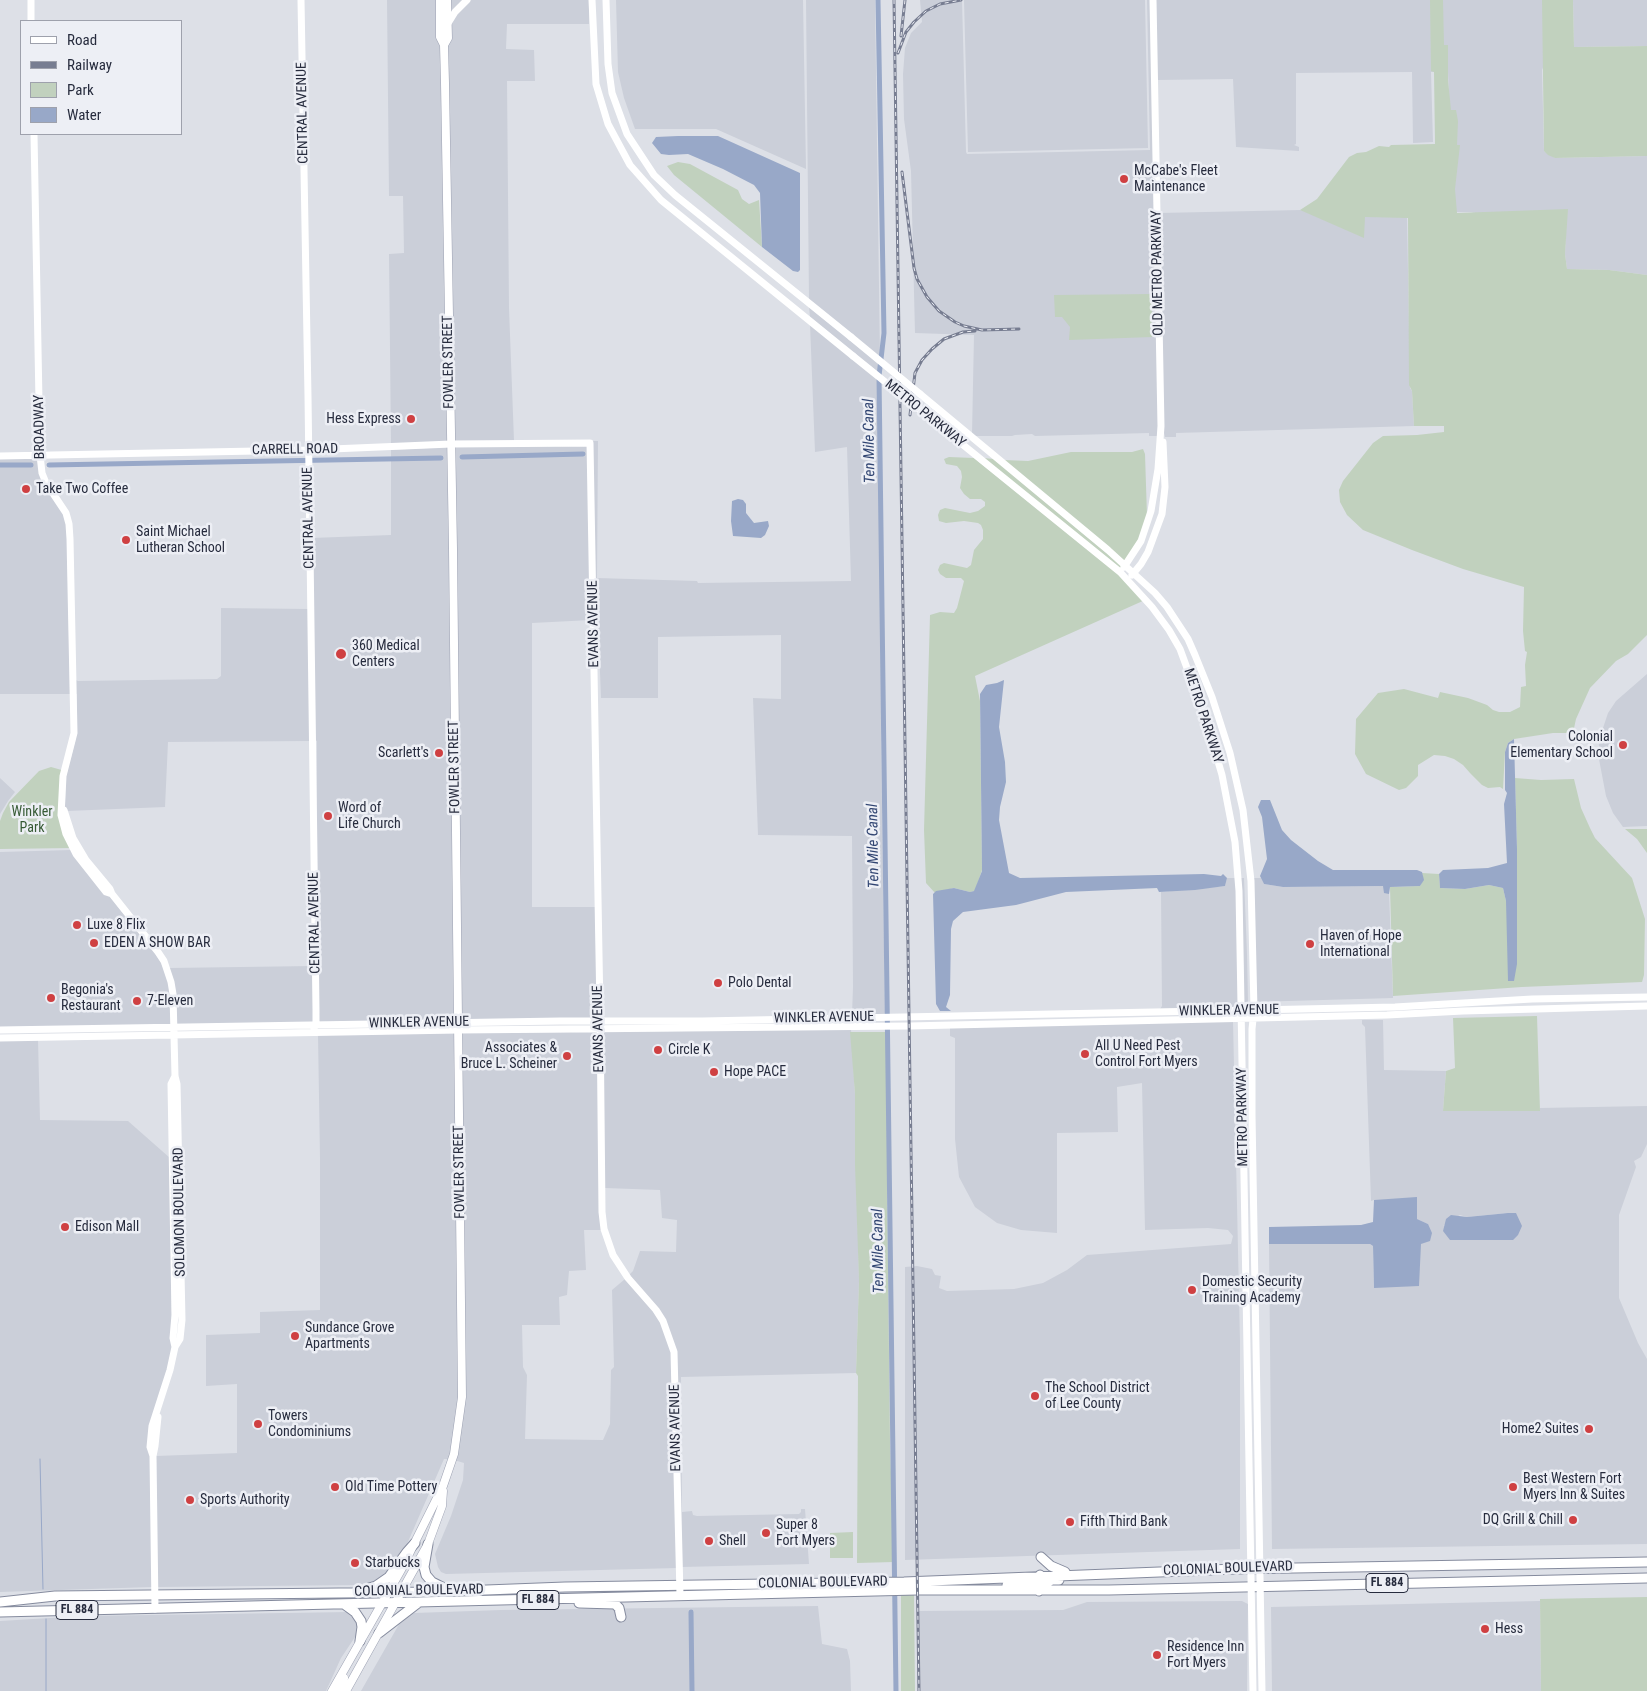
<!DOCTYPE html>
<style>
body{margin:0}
#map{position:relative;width:1647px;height:1691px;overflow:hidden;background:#dde0e7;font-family:"Roboto Condensed",sans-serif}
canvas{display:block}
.legend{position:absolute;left:20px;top:20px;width:162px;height:115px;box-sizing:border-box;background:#edeff5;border:1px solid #9ea1ac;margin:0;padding:6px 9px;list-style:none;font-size:15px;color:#272c3e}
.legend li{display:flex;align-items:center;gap:10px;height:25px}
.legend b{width:25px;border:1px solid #9ea1ac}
</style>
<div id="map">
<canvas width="1647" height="1691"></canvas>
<ul class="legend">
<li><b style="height:6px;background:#fff"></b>Road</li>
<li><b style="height:6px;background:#777d91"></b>Railway</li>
<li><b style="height:14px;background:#c1d1be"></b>Park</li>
<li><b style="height:14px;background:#98a8c8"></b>Water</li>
</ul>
</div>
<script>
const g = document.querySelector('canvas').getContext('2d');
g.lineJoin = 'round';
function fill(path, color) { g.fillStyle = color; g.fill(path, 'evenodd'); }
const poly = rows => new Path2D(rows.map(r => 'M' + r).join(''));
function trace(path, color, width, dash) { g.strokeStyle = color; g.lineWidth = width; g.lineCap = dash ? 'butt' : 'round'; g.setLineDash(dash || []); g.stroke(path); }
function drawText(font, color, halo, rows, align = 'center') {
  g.font = font + ' "Roboto Condensed",sans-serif'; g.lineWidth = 5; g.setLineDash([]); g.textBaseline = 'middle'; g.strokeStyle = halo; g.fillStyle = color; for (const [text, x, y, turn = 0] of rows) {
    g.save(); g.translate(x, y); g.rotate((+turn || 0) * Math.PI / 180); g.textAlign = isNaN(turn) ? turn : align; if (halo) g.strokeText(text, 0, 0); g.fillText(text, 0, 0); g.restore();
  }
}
fill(poly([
 [387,0,437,0,442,49,448,442,391,445,389,254,404,253,403,196,389,196],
 [449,0,589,0,589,24,507,24,506,49,534,50,535,81,507,81,509,308,514,441,453,442,447,50,450,37],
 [616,0,803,0,806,169,716,129,635,129,624,98,618,72],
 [806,0,875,0,880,358,809,300],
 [920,0,962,0,966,152,967,154,1150,150,1147,0,1150,0,1159,213,1301,210,1407,215,1410,388,1412,391,1414,426,1176,433,1176,437,1165,437,1163,428,1157,436,1149,436,1149,433,1035,436,1032,434,1015,435,1012,436,975,436,972,434,974,335,915,333,911,171,904,119,903,74,905,48,911,33,922,22],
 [964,0,1145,0,1148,148,968,152],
 [1156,0,1571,0,1542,70,1544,151,1555,158,1647,156,1647,275,1609,270,1567,269,1565,254,1566,234,1471,212,1453,212,1448,72,1431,72,1433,142,1413,143,1412,72,1296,73,1296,144,1294,145,1299,147,1299,151,1236,147,1233,79,1157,80],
 [1573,0,1647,0,1647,46,1574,47],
 [809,307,880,365,880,374,810,317],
 [810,324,880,381,881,739,885,1015,852,1015,853,987,852,836,758,835,753,698,781,699,781,635,658,637,658,698,601,698,598,620,596,619,592,441,598,441,597,578,697,581,698,583,851,581,847,447,815,452],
 [588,446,591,620,532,623,532,907,595,907,598,1018,461,1020,454,447],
 [449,447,456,1020,318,1022,316,868,317,741,315,740,312,538,391,535,391,450],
 [38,458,62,510,67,524,70,694,0,694,0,459],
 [221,608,308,609,310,741,168,742,165,807,67,811,65,807,66,776,75,742,77,730,77,694,75,694,76,680,78,681,217,679,221,676],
 [1647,674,1647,826,1623,827,1613,813,1606,796,1598,754,1600,737,1608,713,1616,701],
 [0,778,15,792,8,801,0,814],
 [71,850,149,944,161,963,166,973,171,994,172,1025,0,1027,0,852],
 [1227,878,1236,878,1239,1003,1236,1003,1233,1008,1160,1009,1162,1006,1161,892,1225,886],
 [1241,878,1244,878,1247,954,1248,1002,1244,1002],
 [1250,878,1261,878,1264,884,1283,887,1383,886,1389,894,1389,892,1393,998,1253,1002],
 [313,966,314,1022,177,1025,169,968],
 [1362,1020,1383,1020,1384,1070,1446,1071,1443,1111,1540,1110,1540,1108,1647,1106,1647,1144,1641,1157,1634,1161,1636,1167,1619,1215,1619,1298,1638,1343,1647,1359,1647,1544,1272,1549,1269,1244,1370,1244,1373,1246,1374,1288,1421,1244,1428,1224,1374,1200,1371,1201,1365,1027,1362,1024],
 [1508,1213,1443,1226,1460,1215,1467,1217],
 [1233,1021,1240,1342,1240,1549,905,1560,905,1267,917,1266,932,1269,935,1275,941,1276,939,1288,947,1291,1014,1289,1043,1283,1067,1270,1087,1255,1231,1244,1233,1236,1228,1230,1208,1228,1145,1230,1142,1083,1117,1087,1118,1132,1057,1133,1057,1233,1021,1230,997,1223,975,1207,959,1177,955,1139,955,1038,950,1036,950,1028],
 [851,1029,855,1094,859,1281,856,1373,681,1377,682,1512,692,1511,693,1515,697,1516,799,1514,801,1512,801,1509,805,1509,809,1564,682,1567,674,1343,629,1275,633,1271,640,1251,676,1252,677,1220,662,1218,660,1190,605,1188,604,1194,602,1032],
 [597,1032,602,1230,584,1230,586,1270,569,1271,567,1295,559,1297,560,1325,522,1325,523,1367,527,1375,525,1439,603,1440,610,1424,611,1370,614,1367,612,1290,625,1279,654,1312,661,1322,671,1352,677,1568,446,1574,441,1572,438,1567,435,1554,451,1516,463,1480,464,1463,454,1460,465,1379,461,1033],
 [456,1033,460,1397,450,1459,444,1459,404,1551,392,1568,375,1583,362,1585,157,1587,156,1456,237,1453,237,1384,206,1386,206,1335,260,1333,260,1312,320,1310,320,1158,318,1035],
 [38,1040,40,1120,128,1121,170,1158,172,1347,150,1456,152,1587,0,1592,0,1041],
 [1242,1601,1248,1604,1247,1691,917,1691,917,1611,1063,1610,1087,1602],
 [1540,1601,1541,1691,1272,1691,1271,1607],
 [818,1606,822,1644,847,1649,850,1661,851,1691,361,1691,402,1619,414,1613,501,1610],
 [350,1612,357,1617,359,1631,341,1658,326,1691,0,1691,0,1621,83,1616]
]), '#cbcfd9');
fill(poly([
 [1430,0,1443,0,1444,45,1448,45,1448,80,1451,110,1456,110,1458,121,1457,145,1460,145,1455,189,1457,213,1568,209,1565,254,1567,269,1609,270,1647,275,1647,635,1628,654,1616,661,1590,688,1576,719,1573,733,1553,733,1514,739,1508,743,1505,752,1503,789,1500,787,1488,788,1482,785,1470,773,1463,765,1454,759,1445,756,1434,755,1418,765,1418,776,1406,788,1399,790,1366,774,1355,754,1356,719,1378,693,1404,689,1438,698,1440,692,1468,698,1487,705,1493,710,1499,712,1510,712,1520,707,1521,687,1526,686,1525,665,1527,652,1525,651,1523,631,1524,587,1463,569,1412,550,1363,530,1347,515,1340,502,1339,490,1343,481,1373,443,1383,436,1417,435,1444,432,1444,426,1414,426,1412,391,1409,385,1408,218,1365,217,1364,238,1300,210,1317,199,1349,157,1357,153,1366,152,1379,146,1389,147,1391,145,1435,144,1434,72,1431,71],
 [1542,0,1573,0,1574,47,1647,46,1647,156,1555,158,1548,155,1544,151],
 [678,162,690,164,738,190,742,199,749,204,759,200,762,247,674,175,667,166],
 [1152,294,1152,337,1069,340,1070,327,1062,317,1055,317,1054,295],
 [1143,449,1145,454,1147,516,1139,540,1125,561,1004,460,1028,461,1071,452,1132,452],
 [949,457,974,458,1118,574,1145,600,975,676,980,701,982,870,975,891,970,892,954,888,935,893,926,883,924,830,930,615,940,612,954,613,957,608,963,585,964,581,961,578,946,578,940,574,938,570,940,565,944,563,967,568,971,565,974,550,983,539,983,530,981,525,978,523,964,521,946,523,939,521,938,515,940,510,945,508,970,513,978,511,985,506,985,502,981,499,970,499,964,494,960,488,962,477,961,471,957,466,946,464,944,459],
 [983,458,994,459,1122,566,1120,568],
 [51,767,65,771,61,815,73,848,0,849,0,821,3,813,9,802,39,771],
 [1515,778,1541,780,1574,779,1581,808,1590,828,1595,838,1632,878,1645,919,1644,975,1642,982,1522,987,1393,996,1390,887,1420,886,1423,880,1422,873,1439,874,1440,888,1465,889,1489,885,1503,888,1506,901,1517,849],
 [1625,829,1647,829,1647,853,1637,839],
 [1537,1016,1540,1111,1443,1111,1446,1071,1455,1068,1453,1018],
 [850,1032,888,1032,887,1179,890,1442,894,1562,857,1563,858,1376,856,1373,859,1281,855,1165,855,1094],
 [853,1532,853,1558,830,1558,830,1533],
 [901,1595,914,1595,915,1691,901,1691],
 [1647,1597,1647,1691,1541,1691,1540,1599]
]), '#c1d1be');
fill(poly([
 [678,136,718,136,800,173,800,270,798,272,793,271,762,247,760,193,754,185,723,169,688,154,669,155,661,154,652,143,656,137],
 [738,499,743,500,746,504,746,513,754,523,768,521,769,526,765,535,761,538,733,536,731,521,732,501],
 [1004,680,999,727,1005,762,1006,782,1000,807,999,820,1009,873,1020,878,1204,874,1221,876,1223,874,1227,878,1225,886,1195,890,1159,892,1157,888,1066,892,1016,905,963,912,953,921,951,929,950,995,946,1007,951,1011,940,1011,936,1004,933,894,936,891,954,888,970,892,974,891,982,871,980,694,986,685,997,683],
 [1514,739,1517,849,1517,964,1514,981,1508,981,1506,901,1503,888,1489,885,1465,889,1440,888,1439,874,1443,870,1488,868,1507,863,1504,804,1507,793,1505,790,1505,752,1508,743],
 [1261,800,1270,800,1282,830,1291,840,1318,861,1333,870,1417,870,1422,872,1424,880,1420,886,1390,887,1389,894,1384,893,1383,886,1283,887,1264,884,1260,876,1267,859,1262,817,1258,807],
 [1417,1197,1417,1219,1428,1224,1432,1233,1430,1241,1421,1244,1419,1286,1374,1288,1373,1246,1370,1244,1269,1244,1269,1227,1361,1225,1373,1222,1374,1200],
 [1508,1213,1516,1213,1522,1226,1518,1235,1513,1240,1450,1240,1443,1231,1446,1219,1451,1215,1467,1217]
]), '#98a8c8');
trace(poly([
 [40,1459,43,1589],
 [46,1619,46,1691]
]), '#98a8c8', 1);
trace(poly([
 [878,0,884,333,879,376,896,1691],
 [462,457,583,454],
 [0,465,31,465],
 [49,465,441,458],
 [691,1612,692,1691]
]), '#98a8c8', 5);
const primary = poly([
 [440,0,440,37,444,45],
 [332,1691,401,1570,443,1486,454,1454,462,1397,453,549,445,83,444,45,448,38,447,0],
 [338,1691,344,1678],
 [346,1691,428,1544,442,1506,443,1491]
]);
const highway = poly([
 [428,1544,424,1567,426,1575,432,1582,448,1590],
 [1041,1557,1051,1566,1065,1572],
 [1007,1585,1032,1584,1036,1582,1040,1575],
 [366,1589,376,1586,389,1577,407,1552,415,1543],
 [1039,1591,1044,1584,1052,1580,1059,1580],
 [0,1602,55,1596,434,1592,565,1587,904,1582,1236,1569,1647,1562],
 [579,1603,615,1604,619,1608,621,1617],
 [344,1604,355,1612,361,1621,362,1627,360,1641],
 [0,1612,917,1590,1109,1590,1647,1578],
 [379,1633,418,1603]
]);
trace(primary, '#9da2b3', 9);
trace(highway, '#858b9e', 11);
trace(poly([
 [31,0,31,21],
 [301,0,308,396,316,1010,316,1025,314,1028],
 [592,0,596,84,608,124,630,165,661,200,853,356],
 [606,0,608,64,612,93,627,134,654,175,675,195,851,337],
 [447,25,455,12,467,0],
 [34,134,40,455,42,473,46,483,66,513,69,524,70,539,74,733,63,776,61,815,66,834,76,854,106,892,112,894],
 [920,394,1108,550,1155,593,1167,607,1188,639,1195,655,1212,697,1230,753,1243,810,1251,881,1254,1010,1252,1029,1252,1115,1262,1691],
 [920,410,1120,572,1152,607,1169,630,1180,649,1205,717,1222,775,1235,842,1239,891,1253,1691],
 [0,456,308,450,451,444,590,443,600,1011,602,1212,604,1229,613,1255,628,1278,656,1310,663,1321,674,1352,680,1595],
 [1124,567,1141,541,1151,511,1158,469,1161,426,1153,0],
 [1132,575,1141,564,1148,552,1162,514,1165,487,1163,442],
 [64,810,73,838,86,860,110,889,112,894,158,952,164,961,171,982,173,994,175,1076,177,1084,182,1320,180,1339,175,1347],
 [0,1030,560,1021,702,1021,1254,1010,1395,1007,1532,999,1647,997],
 [0,1038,458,1030,909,1026,1387,1015,1463,1011,1647,1006],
 [153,1456,150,1447,152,1426,170,1370,175,1347,173,1338,175,1315,171,1084,175,1076],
 [155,1609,153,1456,155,1446,158,1417]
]), '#fff', 7);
trace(primary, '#fff', 8);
trace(highway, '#fff', 9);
const rail = poly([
 [894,0,919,1691],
 [901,36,905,0],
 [898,53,906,32,914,22,926,11,940,4,961,0],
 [902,172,914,268,917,279,927,297,939,311,955,322,964,326,982,330,1019,329],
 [910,415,915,373,922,360,932,349,944,339,963,332,975,331]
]);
trace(rail, '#777d91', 3);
trace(rail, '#edeff5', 1, [4]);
trace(poly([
 [851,337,920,394],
 [853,356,920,410]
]), '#fff', 7);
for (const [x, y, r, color] of [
 [1124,179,5,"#cf4042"],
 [411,419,5,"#cf4042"],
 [26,489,5,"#cf4042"],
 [126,540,5,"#cf4042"],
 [341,654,6,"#cf4042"],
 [1623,745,5,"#cf4042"],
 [439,753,5,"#cf4042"],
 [328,816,5,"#cf4042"],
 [77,925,5,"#cf4042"],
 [94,943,5,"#cf4042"],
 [1310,944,5,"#cf4042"],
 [718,983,5,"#cf4042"],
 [51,998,5,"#cf4042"],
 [137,1001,5,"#cf4042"],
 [658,1050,5,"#cf4042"],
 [1085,1054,5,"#cf4042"],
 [567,1056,5,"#cf4042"],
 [714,1072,5,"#cf4042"],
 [65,1227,5,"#cf4042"],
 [1192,1290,5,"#cf4042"],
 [295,1336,5,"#cf4042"],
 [1035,1396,5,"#cf4042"],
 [258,1424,5,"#cf4042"],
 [1589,1429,5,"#cf4042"],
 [335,1487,5,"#cf4042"],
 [1513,1487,5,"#cf4042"],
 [190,1500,5,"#cf4042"],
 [1573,1520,5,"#cf4042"],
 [1070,1522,5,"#cf4042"],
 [766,1533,5,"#cf4042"],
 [709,1541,5,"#cf4042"],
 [355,1563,5,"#cf4042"],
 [1485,1629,5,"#cf4042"],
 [1157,1655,5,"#cf4042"]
]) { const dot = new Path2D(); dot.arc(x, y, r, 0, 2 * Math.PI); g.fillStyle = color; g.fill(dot); trace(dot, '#edeff5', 2); }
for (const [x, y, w] of [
 [1387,1583,42],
 [538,1600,42],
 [77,1610,42]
]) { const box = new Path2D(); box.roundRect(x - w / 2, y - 9.5, w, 19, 4); g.fillStyle = '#edeff5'; g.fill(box); trace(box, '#272c3e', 1); }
drawText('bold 12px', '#272c3e', null, [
 ["FL 884",1387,1583],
 ["FL 884",538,1600],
 ["FL 884",77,1610]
]);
drawText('14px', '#272c3e', '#edeff5', [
 ["CENTRAL AVENUE",303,113,-91],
 ["OLD METRO PARKWAY",1158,273,-91],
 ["FOWLER STREET",449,362,-91],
 ["METRO PARKWAY",925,414,39],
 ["BROADWAY",40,427,-91],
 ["CARRELL ROAD",295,450,-1],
 ["CENTRAL AVENUE",309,518,-91],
 ["EVANS AVENUE",594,624,-91],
 ["METRO PARKWAY",1203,716,72],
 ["FOWLER STREET",455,767,-91],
 ["CENTRAL AVENUE",315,923,-91],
 ["WINKLER AVENUE",1229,1011,-1],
 ["WINKLER AVENUE",824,1018,-1],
 ["WINKLER AVENUE",419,1023,-1],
 ["EVANS AVENUE",599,1029,-91],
 ["METRO PARKWAY",1243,1117,-91],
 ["FOWLER STREET",460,1172,-91],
 ["SOLOMON BOULEVARD",180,1212,-91],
 ["EVANS AVENUE",676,1428,-91],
 ["COLONIAL BOULEVARD",1228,1569,-2],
 ["COLONIAL BOULEVARD",823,1583,-1],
 ["COLONIAL BOULEVARD",419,1591,-1]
]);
drawText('14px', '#272c3e', '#edeff5', [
 ["McCabe's Fleet",1134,171],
 ["Maintenance",1134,187],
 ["Hess Express",401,419,"right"],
 ["Take Two Coffee",36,489],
 ["Saint Michael",136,532],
 ["Lutheran School",136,548],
 ["360 Medical",352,646],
 ["Centers",352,662],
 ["Colonial",1613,737,"right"],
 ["Elementary School",1613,753,"right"],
 ["Scarlett's",429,753,"right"],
 ["Word of",338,808],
 ["Life Church",338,824],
 ["Luxe 8 Flix",87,925],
 ["Haven of Hope",1320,936],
 ["International",1320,952],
 ["EDEN A SHOW BAR",104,943],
 ["Polo Dental",728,983],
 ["Begonia's",61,990],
 ["Restaurant",61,1006],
 ["7-Eleven",147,1001],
 ["All U Need Pest",1095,1046],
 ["Control Fort Myers",1095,1062],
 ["Associates &",557,1048,"right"],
 ["Bruce L. Scheiner",557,1064,"right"],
 ["Circle K",668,1050],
 ["Hope PACE",724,1072],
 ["Edison Mall",75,1227],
 ["Domestic Security",1202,1282],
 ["Training Academy",1202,1298],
 ["Sundance Grove",305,1328],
 ["Apartments",305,1344],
 ["The School District",1045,1388],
 ["of Lee County",1045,1404],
 ["Towers",268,1416],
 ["Condominiums",268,1432],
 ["Home2 Suites",1579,1429,"right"],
 ["Best Western Fort",1523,1479],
 ["Myers Inn & Suites",1523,1495],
 ["Old Time Pottery",345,1487],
 ["Sports Authority",200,1500],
 ["DQ Grill & Chill",1563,1520,"right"],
 ["Fifth Third Bank",1080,1522],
 ["Super 8",776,1525],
 ["Fort Myers",776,1541],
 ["Shell",719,1541],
 ["Starbucks",365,1563],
 ["Hess",1495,1629],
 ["Residence Inn",1167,1647],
 ["Fort Myers",1167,1663]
], 'left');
drawText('14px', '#365a34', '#edeff5', [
 ["Winkler",32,812],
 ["Park",32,828]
]);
drawText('italic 15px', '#314572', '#edeff5', [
 ["Ten Mile Canal",870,441,-91],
 ["Ten Mile Canal",874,846,-91],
 ["Ten Mile Canal",879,1251,-91]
]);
</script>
